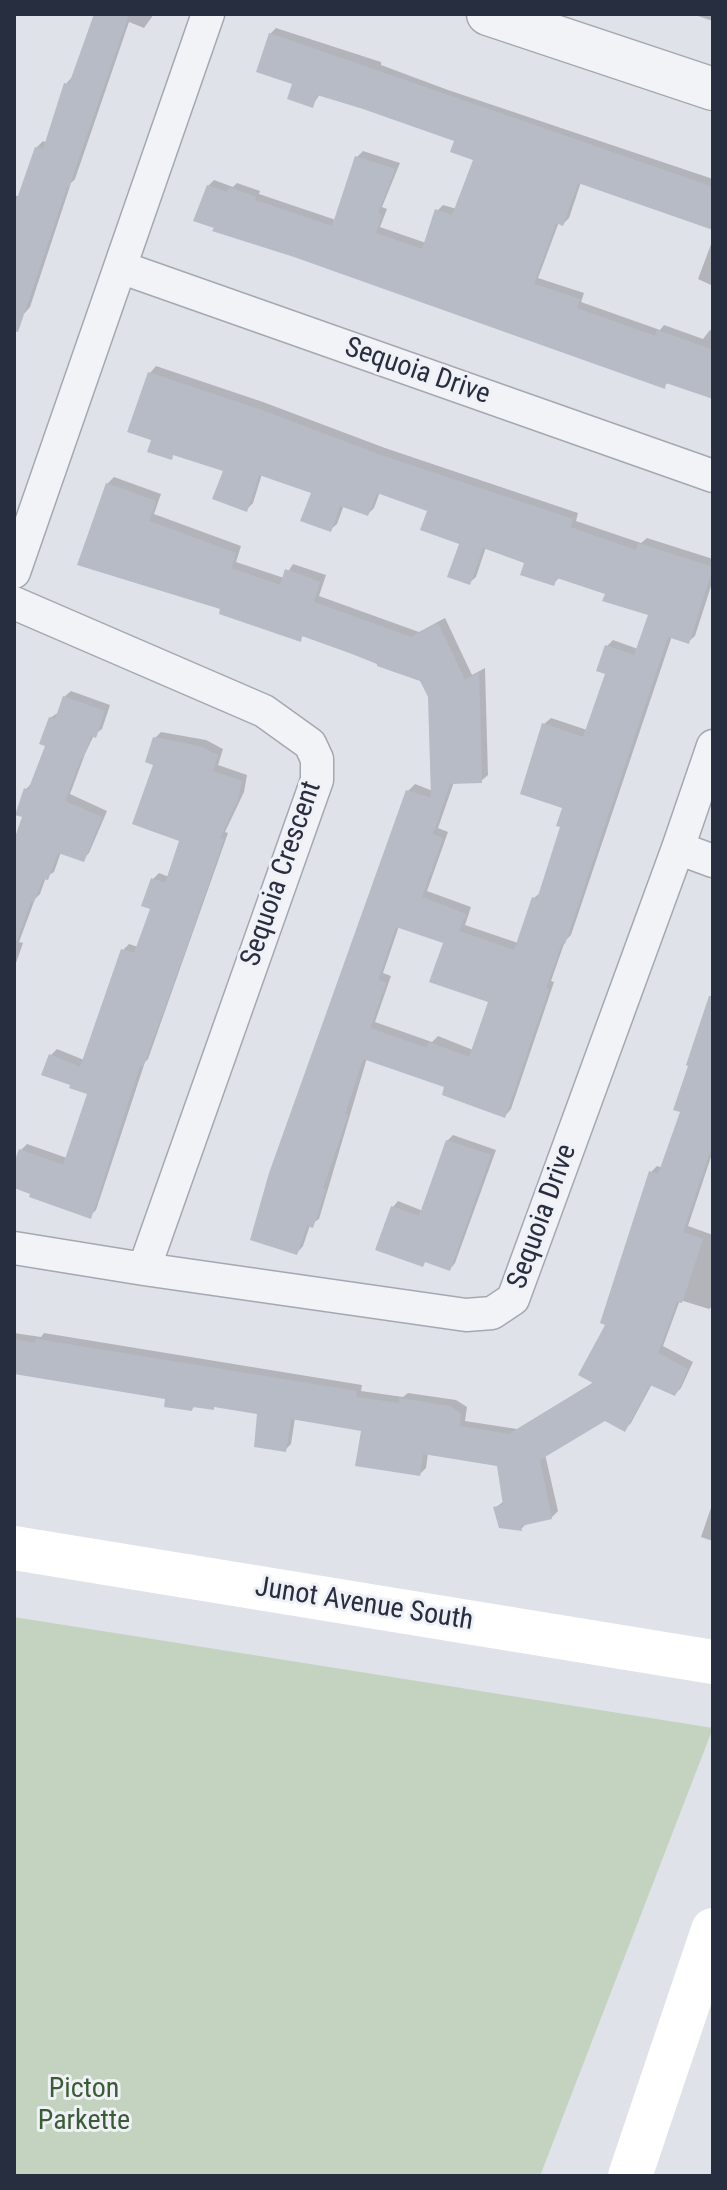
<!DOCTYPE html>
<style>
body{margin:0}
#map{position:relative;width:727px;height:2190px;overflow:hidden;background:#dfe2e9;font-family:"Roboto Condensed",sans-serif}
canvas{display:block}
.frame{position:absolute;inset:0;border:16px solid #272e40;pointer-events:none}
</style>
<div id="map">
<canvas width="727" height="2190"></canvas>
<div class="frame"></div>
</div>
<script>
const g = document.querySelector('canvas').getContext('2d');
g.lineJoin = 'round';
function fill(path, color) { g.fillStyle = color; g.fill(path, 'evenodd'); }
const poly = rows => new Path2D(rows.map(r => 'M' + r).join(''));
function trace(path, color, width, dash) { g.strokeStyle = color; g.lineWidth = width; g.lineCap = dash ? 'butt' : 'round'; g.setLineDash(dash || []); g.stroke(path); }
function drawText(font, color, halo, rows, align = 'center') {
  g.font = font + ' "Roboto Condensed",sans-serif'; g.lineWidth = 6; g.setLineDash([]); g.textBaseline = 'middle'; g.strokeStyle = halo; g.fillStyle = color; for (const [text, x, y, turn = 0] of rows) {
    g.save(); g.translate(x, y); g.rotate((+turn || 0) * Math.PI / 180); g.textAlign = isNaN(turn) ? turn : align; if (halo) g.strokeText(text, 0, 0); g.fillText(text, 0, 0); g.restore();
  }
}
fill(poly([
 [14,1617,713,1728,540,2176,14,2176]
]), '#c3d3c0');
fill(poly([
 [96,14,154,14,144,28,129,22,75,179,71,183,30,307,24,314,21,313,14,332,14,195,20,197,36,148,43,141,47,143,66,84,72,77],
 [692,14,713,14,713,21],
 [276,28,381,62,381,65,448,90,713,179,713,228,581,182,569,218,563,224,559,222,538,278,584,293,581,302,660,330,664,325,703,339,710,330,713,331,713,393,669,382,664,386,208,186,214,180,233,187,237,183,260,191,259,194,336,220,357,157,363,151,400,163,382,207,387,209,380,227,426,243,437,211,443,205,457,209,476,158,456,140,320,94,312,106,295,83,270,34],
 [713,239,713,286,698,279],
 [156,366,263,402,385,448,578,513,576,521,641,543,647,538,713,559,713,580,695,636,688,642,672,636,571,935,565,941,551,981,554,982,511,1109,505,1116,447,1086,367,1058,319,1219,310,1225,303,1246,297,1253,408,791,415,784,433,791,430,696,422,680,304,635,300,639,223,608,107,484,114,477,161,494,154,514,241,546,236,562,284,578,293,564,326,575,319,596,419,632,445,618,472,675,485,668,488,775,481,781,454,782,438,828,448,832,427,891,471,907,465,925,518,943,534,898,542,891,563,826,565,807,544,724,551,718,587,730,608,673,607,646,613,640,638,649,650,614,607,593,560,577,554,583,527,562,486,547,476,577,469,583,462,542,429,510,380,492,374,508,368,514,344,505,337,524,330,530,313,491,262,474,253,503,246,510,225,470,175,453,171,457,154,439,150,373],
 [399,926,445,942,491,1000,473,1050,438,1036,432,1042,375,1022,391,976,383,973],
 [71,691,110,705,102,729,94,735,85,754,70,794,107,811,89,853,83,859,61,852,54,872,46,877,40,894,35,899,19,942,23,943,14,969,14,846,25,816,26,789,32,783,47,744,50,718,59,712,64,697],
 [161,732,206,740,223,749,218,765,247,775,244,792,225,832,228,833,148,1059,145,1062,96,1210,90,1216,14,1186,14,1169,21,1150,27,1144,67,1158,89,1093,51,1055,57,1049,84,1060,123,950,129,944,138,947,152,908,153,879,159,873,169,877,182,840,156,764,155,738],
 [713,991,713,1151,688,1226,713,1235,713,1306,709,1309,680,1300,663,1346,693,1362,681,1388,675,1394,652,1384,631,1423,625,1429,605,1418,545,1454,558,1511,551,1518,527,1523,521,1529,495,1508,504,1501,499,1464,428,1453,426,1468,420,1474,363,1429,295,1418,291,1444,285,1450,259,1412,216,1405,213,1408,196,1405,192,1409,167,1397,14,1372,14,1333,41,1337,44,1333,362,1385,361,1391,403,1397,408,1393,456,1400,467,1407,465,1421,517,1429,594,1382,651,1172,657,1166,663,1168,682,1111,690,1065,688,1064],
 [453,1135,496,1150,455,1263,450,1269,393,1207,398,1201,423,1211,447,1141],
 [713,1502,713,1541,701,1537]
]), '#0003');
fill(poly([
 [94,14,129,14,69,187,67,187,18,332,14,331,14,207,35,147,43,149,64,83,69,84],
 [269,33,713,187,713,230,578,183,563,226,556,223,534,284,580,299,577,308,655,336,657,330,713,350,713,399,666,383,665,389,294,257,212,231,214,228,193,221,207,185,227,192,229,187,256,197,255,200,332,226,355,156,395,169,378,213,382,215,376,233,422,249,435,209,452,215,473,160,450,152,454,141,363,109,317,95,313,108,287,99,292,84,256,72],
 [148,372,256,408,378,454,573,519,570,527,636,550,638,543,713,567,689,644,668,637,565,944,562,943,546,988,549,989,505,1118,442,1095,444,1087,363,1059,345,1114,348,1115,323,1188,326,1189,313,1228,307,1226,297,1255,250,1240,269,1173,406,790,431,798,428,697,420,681,377,666,377,664,352,654,302,636,301,642,219,614,220,609,77,565,106,483,156,501,149,521,236,553,231,568,280,585,285,569,320,582,314,602,411,637,438,623,465,680,479,672,482,783,450,784,433,834,443,838,422,897,466,914,459,931,514,950,532,897,537,899,560,827,556,826,562,808,520,794,542,723,583,737,605,674,596,671,605,645,634,655,648,615,602,601,605,594,557,578,554,586,520,575,524,563,483,548,470,585,447,577,459,544,420,530,427,511,377,493,368,516,340,506,331,532,300,521,311,493,259,475,247,512,212,499,223,471,173,455,172,460,147,452,151,440,127,432],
 [396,927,443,943,429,982,488,1002,469,1057,429,1042,427,1048,370,1028,386,983,378,980],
 [63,696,105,711,96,738,91,736,83,759,81,758,65,801,102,817,84,862,58,853,48,880,43,879,34,902,31,901,17,941,14,941,14,840,22,817,15,815,24,788,28,790,45,746,39,744,49,717,55,719],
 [153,737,199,746,218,755,213,771,242,781,238,800,220,838,224,839,187,946,143,1067,140,1066,91,1219,29,1197,30,1194,14,1188,14,1163,19,1149,63,1165,87,1094,69,1088,70,1085,41,1075,49,1054,80,1067,121,949,134,953,150,909,141,906,151,878,165,883,179,841,132,824,153,765,145,762],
 [709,996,713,996,713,1143,683,1232,703,1239,682,1303,677,1302,658,1353,688,1369,675,1396,650,1385,625,1432,605,1421,540,1460,552,1519,521,1526,522,1531,499,1528,493,1507,503,1505,497,1466,423,1454,420,1476,355,1466,361,1431,291,1419,286,1452,254,1447,257,1414,214,1407,214,1410,193,1407,192,1411,164,1407,165,1399,14,1374,14,1339,35,1343,36,1339,357,1391,356,1397,399,1403,399,1398,450,1406,461,1414,460,1426,509,1434,593,1383,578,1375,605,1325,600,1323,649,1171,658,1174,680,1112,673,1110,688,1066,686,1065],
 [446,1140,491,1155,450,1271,425,1262,423,1267,375,1250,391,1206,419,1216]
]), '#b6bbc6');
const minor = poly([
 [120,267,713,476],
 [14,572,208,14],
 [14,603,264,711,310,744,317,759,317,780,144,1269],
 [678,848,713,861],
 [14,1248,144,1269,466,1315,492,1313,513,1299,678,848,713,746]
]);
const tertiary = poly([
 [488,14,713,89]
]);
trace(minor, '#a4a8b3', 35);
trace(tertiary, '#a4a8b3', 45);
trace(minor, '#f2f3f7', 32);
trace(tertiary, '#f2f3f7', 42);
trace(poly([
 [14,1548,713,1662],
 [630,2176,713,1930]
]), '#fff', 44);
drawText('28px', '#272e40', '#eff1f6', [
 ["Sequoia Drive",417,372,19],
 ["Sequoia Crescent",282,874,-71],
 ["Sequoia Drive",543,1217,-70],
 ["Junot Avenue South",364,1605,9]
]);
drawText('28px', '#395c34', '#eff1f6', [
 ["Picton",84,2090],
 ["Parkette",84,2122]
]);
</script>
